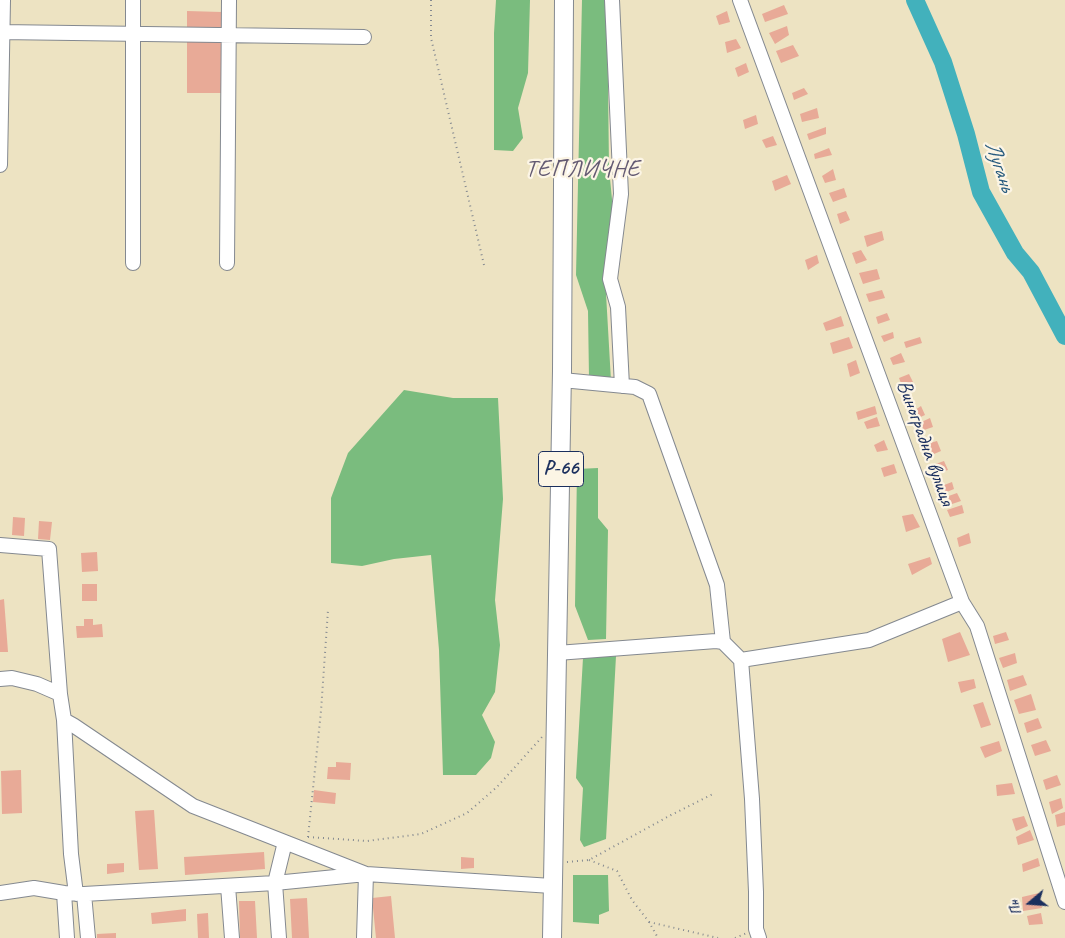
<!DOCTYPE html>
<meta charset="utf-8">
<style>
body{margin:0}
#map{position:relative;width:1065px;height:938px;overflow:hidden;background:#ede3c2;font-family:Caveat,sans-serif}
canvas{display:block}
.north{position:absolute;left:1005px;top:878px;width:50px;height:50px;-webkit-text-stroke:4px #fcf5e5;paint-order:stroke;rotate:252deg;font-size:14px;font-weight:700;line-height:20px;text-align:center;color:#1b2f5e}
.north::after{content:'';display:block;margin:auto;width:18px;height:22px;background:#1b2f5e;clip-path:polygon(50% 0,100% 100%,50% 72%,0 100%)}
</style>
<div id="map">
<canvas width="1065" height="938"></canvas>
<div class="north">Пн</div>
</div>
<script>
const g = document.querySelector('canvas').getContext('2d');
g.lineJoin = 'round';
function fill(path, color) { g.fillStyle = color; g.fill(path, 'evenodd'); }
const poly = rows => new Path2D(rows.map(r => 'M' + r).join(''));
function trace(path, color, width, dash) { g.strokeStyle = color; g.lineWidth = width; g.lineCap = dash ? 'butt' : 'round'; g.setLineDash(dash || []); g.stroke(path); }
function drawText(font, color, halo, rows, align = 'center') {
  g.font = font + ' Caveat,sans-serif'; g.lineWidth = 4.5; g.setLineDash([]); g.textBaseline = 'middle'; g.strokeStyle = halo; g.fillStyle = color; for (const [text, x, y, turn = 0] of rows) {
    g.save(); g.translate(x, y); g.rotate((+turn || 0) * Math.PI / 180); g.textAlign = isNaN(turn) ? turn : align; if (halo) g.strokeText(text, 0, 0); g.fillText(text, 0, 0); g.restore();
  }
}
fill(poly([
 [496,0,530,0,528,73,518,108,523,138,513,151,494,150,494,33],
 [582,0,607,0,609,168,614,220,605,276,611,381,589,378,588,311,576,275],
 [404,390,453,398,498,398,503,499,495,600,500,645,495,692,482,715,495,742,491,758,476,775,443,775,439,650,431,555,394,559,362,566,331,563,331,498,348,453],
 [598,468,598,518,608,530,606,639,588,640,575,606,577,469],
 [616,656,606,839,584,847,580,840,583,788,576,778,583,658],
 [573,875,608,875,609,911,599,915,599,924,573,922]
]), '#7abc7e');
trace(poly([
 [915,0,943,62,966,134,981,192,1015,253,1031,272,1065,336]
]), '#42b1bc', 18);
fill(poly([
 [784,5,788,14,765,22,762,14],
 [187,11,222,12,222,29,187,28],
 [727,11,730,22,719,25,716,16],
 [787,26,789,35,775,44,769,33],
 [736,39,741,48,727,53,725,42],
 [187,40,224,40,222,93,187,93],
 [793,45,799,56,781,63,776,51],
 [746,63,749,72,738,77,735,68],
 [804,88,808,94,794,100,792,93],
 [817,108,819,118,802,122,800,114],
 [756,115,758,124,745,129,743,120],
 [826,127,826,134,809,140,807,134],
 [773,136,777,145,766,148,762,140],
 [829,148,832,155,815,159,814,154],
 [833,169,836,180,825,183,822,176],
 [787,175,791,184,775,191,772,181],
 [844,188,847,197,833,202,829,193],
 [846,211,850,220,840,224,837,214],
 [882,231,884,240,867,247,864,236],
 [861,250,867,260,856,264,852,253],
 [817,255,819,263,808,270,805,260],
 [877,269,880,279,863,284,859,273],
 [882,290,885,298,869,302,866,294],
 [887,313,890,320,878,324,876,317],
 [841,316,844,326,826,331,823,323],
 [893,332,894,338,884,342,881,336],
 [849,337,853,348,833,354,830,343],
 [920,337,922,343,906,348,904,342],
 [901,353,905,362,893,365,890,358],
 [856,360,860,373,850,377,847,364],
 [909,374,913,382,902,386,899,378],
 [875,406,877,414,858,420,856,412],
 [921,406,925,415,914,420,912,412],
 [877,417,880,426,867,429,864,422],
 [930,418,933,427,918,432,915,425],
 [884,440,888,450,877,452,874,445],
 [937,441,941,451,927,457,923,445],
 [944,461,948,470,933,474,930,466],
 [894,464,897,473,884,477,881,468],
 [952,482,954,489,942,494,939,487],
 [957,493,961,501,946,506,943,498],
 [962,505,964,513,950,517,947,510],
 [913,514,920,527,906,532,902,516],
 [13,517,25,518,24,536,12,535],
 [39,521,52,522,50,540,38,539],
 [969,533,971,543,959,547,957,538],
 [97,552,98,571,82,572,81,553],
 [930,557,932,564,912,575,908,564],
 [82,584,97,584,97,601,82,601],
 [4,599,8,652,0,652,0,600],
 [84,619,93,619,93,625,102,624,103,637,77,638,76,626,84,626],
 [960,632,970,655,948,662,942,639],
 [1006,632,1009,640,995,644,993,636],
 [1015,653,1017,663,1003,668,999,658],
 [1023,675,1027,685,1010,691,1007,680],
 [974,679,976,688,961,693,958,682],
 [1031,694,1036,710,1019,714,1014,700],
 [983,702,991,725,981,728,973,705],
 [1038,718,1042,728,1027,733,1024,723],
 [1046,740,1051,751,1035,756,1031,745],
 [999,741,1002,751,985,758,980,747],
 [336,762,351,763,350,780,327,779,328,767,336,767],
 [21,770,22,813,2,814,1,771],
 [1057,775,1061,785,1046,790,1043,780],
 [1012,783,1015,794,997,796,996,785],
 [314,790,336,793,335,804,313,802],
 [1061,798,1063,808,1052,814,1049,802],
 [154,810,158,869,139,870,135,811],
 [1065,812,1065,825,1057,827,1055,815],
 [1024,816,1028,826,1016,831,1012,819],
 [1030,830,1034,840,1018,845,1016,837],
 [264,852,265,869,185,875,184,857],
 [461,857,474,858,474,868,461,869],
 [1038,858,1040,866,1023,872,1022,864],
 [124,863,124,872,107,874,107,864],
 [1039,893,1042,908,1023,911,1022,897],
 [391,896,395,938,376,938,372,898],
 [307,898,309,938,292,938,290,899],
 [239,901,255,901,257,938,240,938],
 [186,909,186,921,152,924,151,913],
 [208,913,209,938,198,938,197,914],
 [1041,913,1043,924,1029,925,1027,916],
 [116,933,116,938,97,938,97,934]
]), '#e8aa97');
const minor = poly([
 [612,0,621,194,610,279,618,307,622,386],
 [740,0,962,602,977,626,1065,902],
 [0,32,364,37],
 [0,165,3,0],
 [133,263,133,0],
 [227,263,229,0],
 [562,380,635,387,649,394,717,585,723,642],
 [0,545,49,549,60,694,64,720,71,854,76,894],
 [557,653,716,641,723,642,741,660,869,640,962,602],
 [741,660,752,799,756,892,756,929,759,938],
 [0,679,12,678,37,684,60,694],
 [64,720,73,725,193,806,366,874,364,938],
 [228,886,232,938],
 [0,893,34,888,64,893],
 [84,894,88,938],
 [67,938,64,893,84,894,275,883,366,874,552,886],
 [279,938,275,883,285,842]
]);
const major = poly([
 [552,938,562,371,564,0]
]);
trace(minor, '#848990', 16);
trace(major, '#848990', 20);
trace(poly([
 [431,0,431,38,484,265],
 [308,837,367,841,421,834,467,813,497,787,542,737],
 [308,837,321,711,328,610],
 [589,860,617,871,632,900,649,922,658,938],
 [567,862,589,860,671,815,713,794],
 [649,922,718,938],
 [735,938,747,933]
]), '#848990', 2, [1, 4]);
trace(minor, '#fff', 14);
trace(major, '#fff', 18);
for (const [x, y, w] of [
 [561,469,45]
]) { const box = new Path2D(); box.roundRect(x - w / 2, y - 17.5, w, 35, 4); g.fillStyle = '#fcf5e5'; g.fill(box); trace(box, '#1b2f5e', 1); }
drawText('bold 20px', '#1b2f5e', null, [
 ["Р-66",561,469]
]);
drawText('21px', '#1b2f5e', '#fcf5e5', [
 ["Виноградна вулиця",925,443,70]
]);
drawText('italic 22px', '#295c7f', '#fcf5e5', [
 ["Лугань",999,166,71]
]);
g.letterSpacing = '1px';
drawText('24px', '#635a72', '#fcf5e5', [
 ["ТЕПЛИЧНЕ",583,170]
]);
g.letterSpacing = '0px';
</script>
